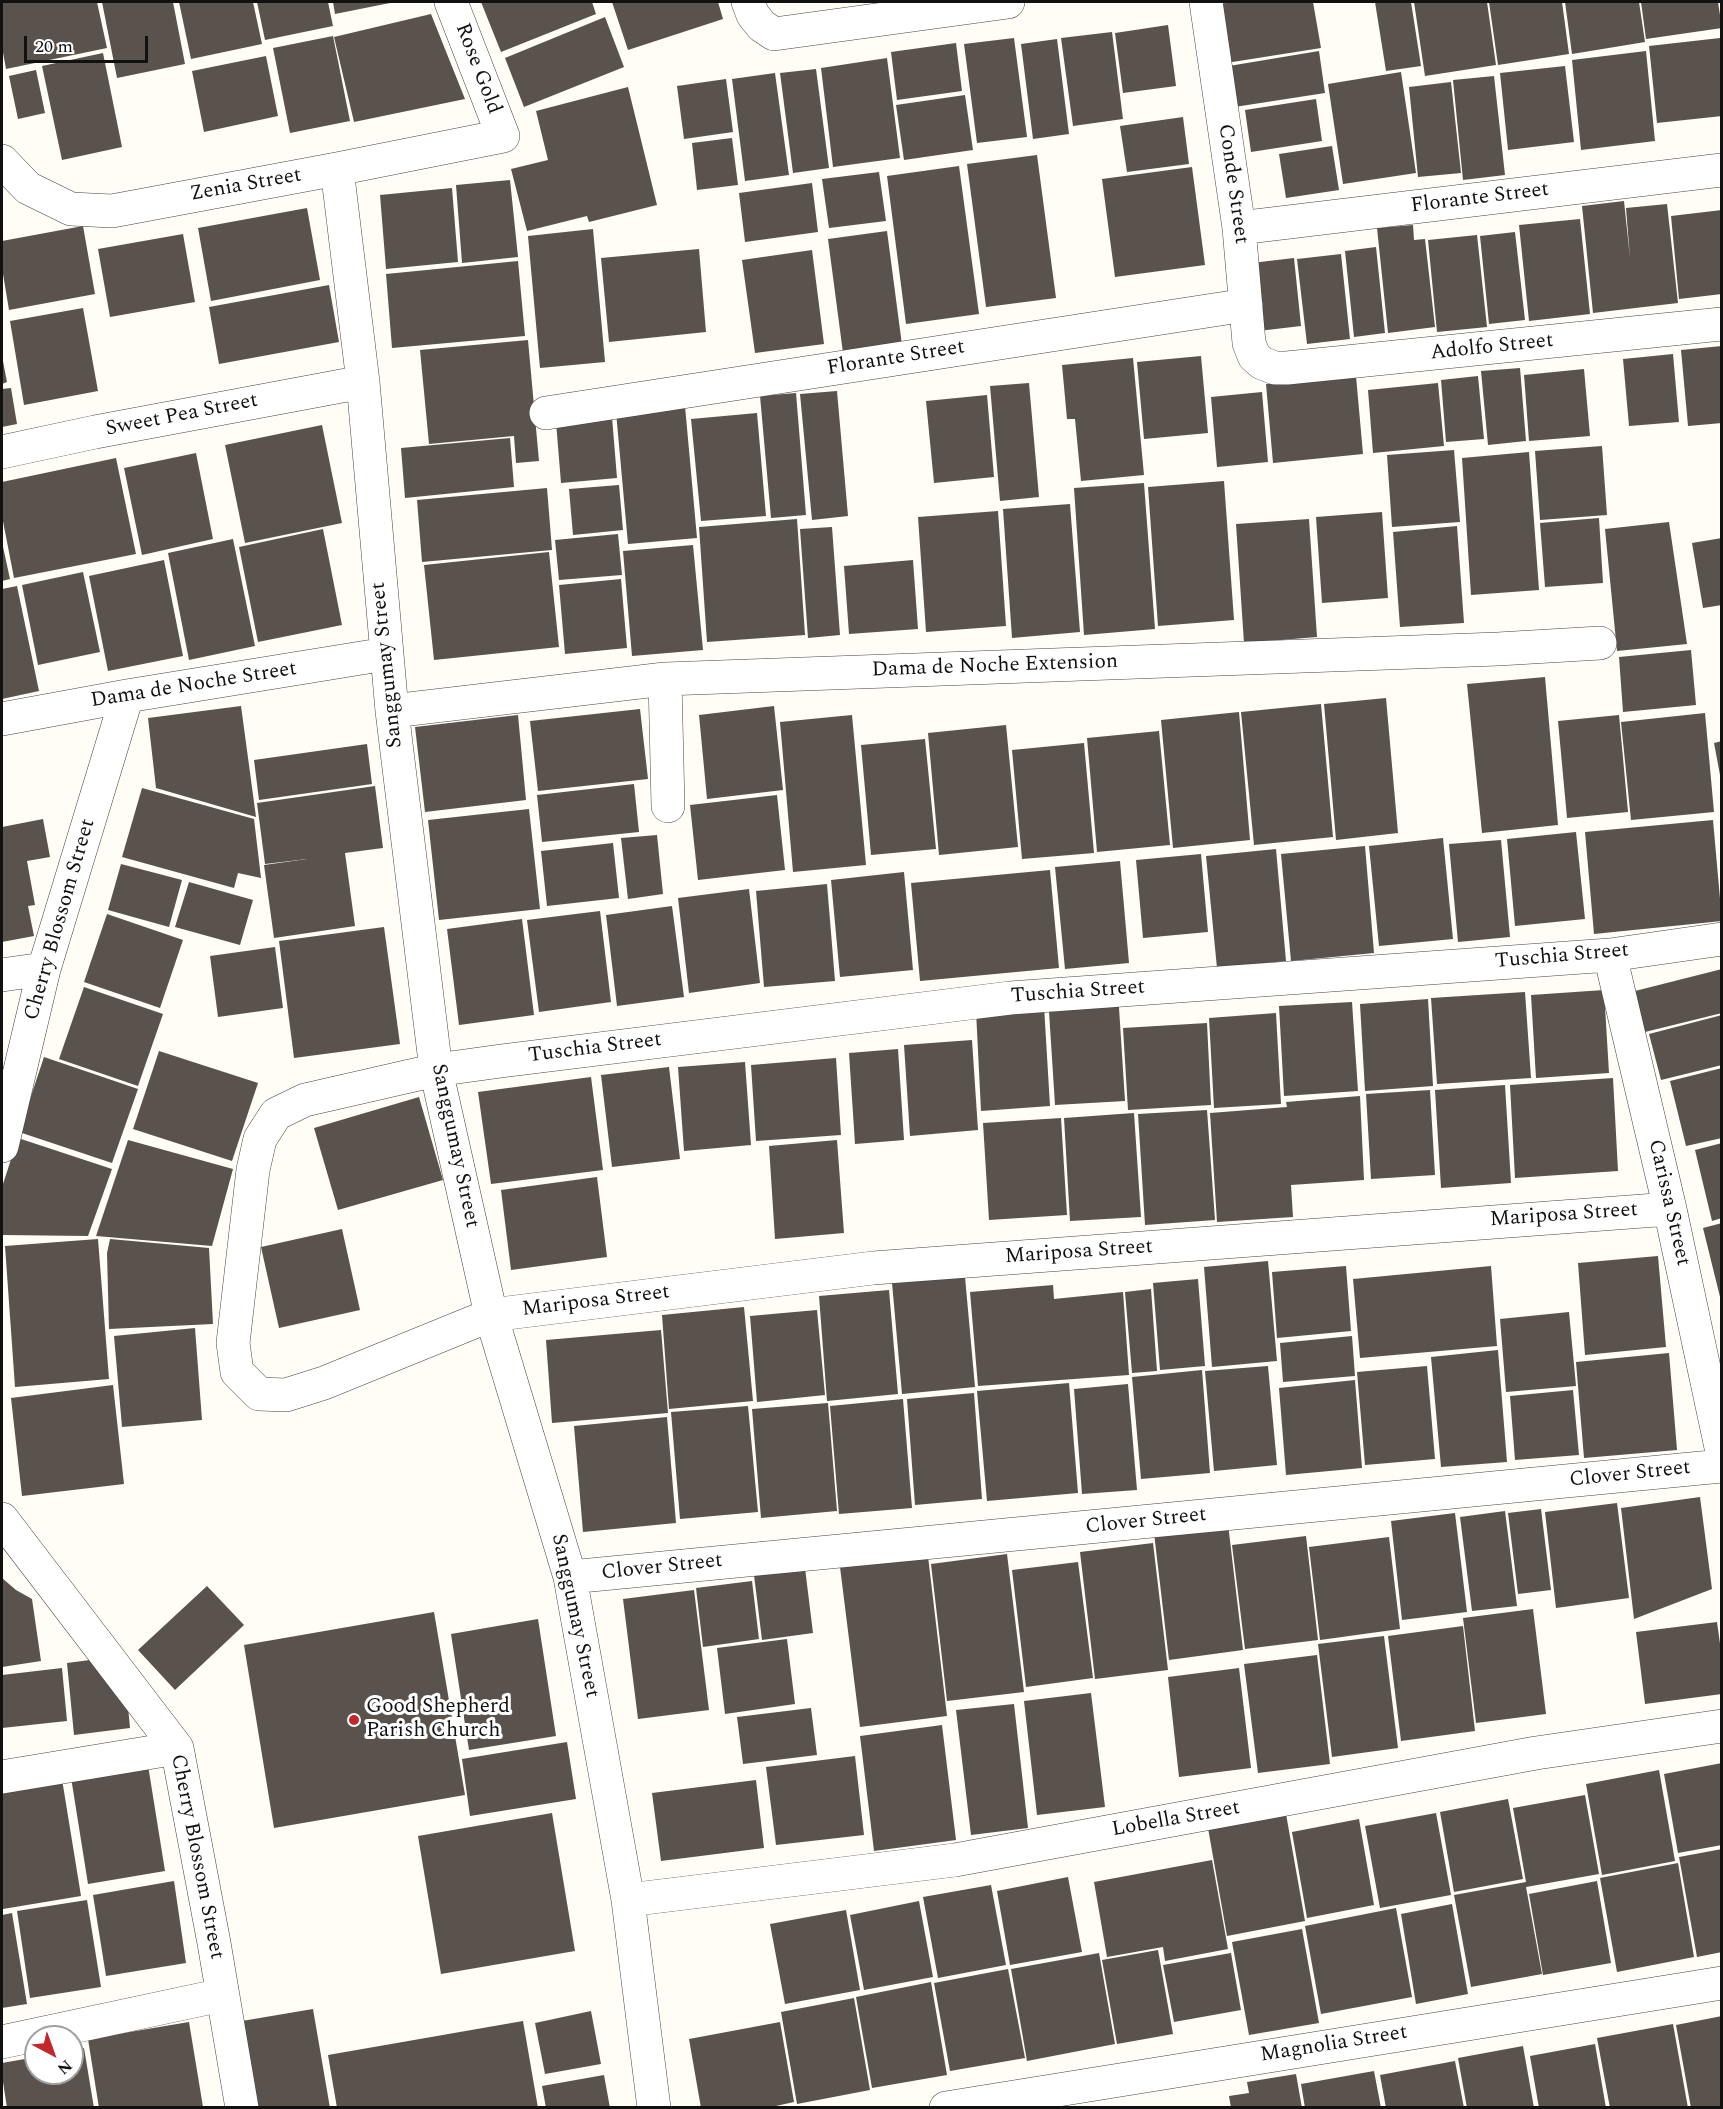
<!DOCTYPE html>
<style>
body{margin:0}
#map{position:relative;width:1723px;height:2109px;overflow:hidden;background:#fffdf5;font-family:Spectral,serif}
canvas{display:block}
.frame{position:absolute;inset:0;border:3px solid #111;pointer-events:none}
.north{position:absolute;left:24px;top:2025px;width:60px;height:60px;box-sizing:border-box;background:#fff;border:2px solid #a0a0a0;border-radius:50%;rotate:139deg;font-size:16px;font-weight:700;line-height:24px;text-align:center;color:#111}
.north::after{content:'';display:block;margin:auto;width:21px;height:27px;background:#c4262e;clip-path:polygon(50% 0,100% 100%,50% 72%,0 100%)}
.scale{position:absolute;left:24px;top:36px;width:124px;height:27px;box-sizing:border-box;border:3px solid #111;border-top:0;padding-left:8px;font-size:18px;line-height:21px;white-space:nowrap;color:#111;-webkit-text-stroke:4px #fff;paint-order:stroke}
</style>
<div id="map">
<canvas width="1723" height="2109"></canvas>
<div class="frame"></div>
<div class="north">N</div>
<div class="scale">20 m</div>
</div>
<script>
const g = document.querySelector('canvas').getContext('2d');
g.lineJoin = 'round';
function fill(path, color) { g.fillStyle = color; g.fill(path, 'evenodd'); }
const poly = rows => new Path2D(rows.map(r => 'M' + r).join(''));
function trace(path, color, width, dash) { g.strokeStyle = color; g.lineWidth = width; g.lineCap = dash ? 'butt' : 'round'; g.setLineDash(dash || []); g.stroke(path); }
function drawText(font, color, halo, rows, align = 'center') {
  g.font = font + ' Spectral,serif'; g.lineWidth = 6; g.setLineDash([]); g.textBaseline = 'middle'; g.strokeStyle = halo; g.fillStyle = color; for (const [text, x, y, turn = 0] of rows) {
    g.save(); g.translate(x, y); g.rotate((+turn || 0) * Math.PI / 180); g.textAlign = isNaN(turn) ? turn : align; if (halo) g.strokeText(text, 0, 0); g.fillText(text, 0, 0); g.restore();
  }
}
fill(poly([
 [2,2,97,2,107,48,6,69,2,47],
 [102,2,173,2,185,64,117,78],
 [179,2,253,2,262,44,191,59],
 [257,2,328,2,333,26,265,40],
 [333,2,390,2,390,3,335,14],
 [481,2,592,2,596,14,501,52],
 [612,2,718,2,723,19,628,50],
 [1235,2,1313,2,1321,48,1226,63,1217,4],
 [1375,2,1411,2,1421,66,1386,71],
 [1414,2,1487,2,1496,65,1425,76],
 [1489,2,1562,2,1569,54,1498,65],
 [1565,2,1639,2,1645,42,1572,54],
 [1641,2,1718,2,1722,28,1646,39],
 [431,14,465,99,354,122,334,37],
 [605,17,624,67,524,107,505,58],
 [1168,25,1176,86,1123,93,1115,33],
 [1112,32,1123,119,1073,126,1061,38],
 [333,36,350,121,290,133,273,48],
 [1014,38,1027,137,977,143,964,44],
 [1720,38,1722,116,1657,123,1649,46],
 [1057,39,1069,134,1033,139,1021,44],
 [956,43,962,91,897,100,891,52],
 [1319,51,1325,93,1228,108,1223,67],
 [1646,51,1655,141,1581,150,1572,60],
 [103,53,122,147,62,160,42,66],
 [266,56,278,116,204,132,192,71],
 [887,58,900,158,833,167,821,68],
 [1565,66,1574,142,1508,150,1500,73],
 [816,69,829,168,793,173,780,73],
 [36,70,45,113,18,119,9,76],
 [1401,72,1416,173,1343,184,1328,84],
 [775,73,789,175,745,181,732,79],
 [1494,76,1505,175,1463,180,1453,80],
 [726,79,733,132,684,139,677,86],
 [1451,82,1461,173,1418,177,1409,87],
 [628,87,657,205,589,222,587,216,527,231,511,169,548,160,536,111],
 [965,95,973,150,904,160,896,105],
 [1316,99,1322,141,1251,152,1245,110],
 [1183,117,1189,164,1127,172,1120,126],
 [732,138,738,185,697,190,692,143],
 [1332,146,1339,190,1286,198,1279,154],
 [1037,155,1056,298,986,307,967,164],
 [959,166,979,314,906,324,887,176],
 [1192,167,1205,265,1115,277,1102,179],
 [879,172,886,221,829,228,822,179],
 [510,180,518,257,462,263,456,185],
 [812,183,818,232,745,242,739,193],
 [452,188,458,262,386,269,380,195],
 [1624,201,1630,258,1626,208,1667,204,1678,303,1593,313,1582,206],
 [307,208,320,280,211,301,198,228],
 [1722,210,1722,294,1679,299,1671,216],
 [1580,219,1590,314,1529,321,1519,225],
 [1413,225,1414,240,1425,239,1435,327,1388,333,1377,228],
 [83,226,95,294,9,310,2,268,2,241],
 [593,229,605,362,540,368,528,236],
 [887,231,902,345,843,353,828,239],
 [1515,232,1525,320,1489,324,1480,236],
 [183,234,195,302,110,317,98,249],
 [1477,235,1487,327,1437,332,1428,240],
 [1376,247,1385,333,1354,337,1345,251],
 [699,249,706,332,609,342,601,258],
 [812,250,824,344,755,353,742,260],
 [1341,254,1350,339,1307,344,1297,259],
 [1294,258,1301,326,1250,332,1243,264],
 [518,261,525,336,392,348,386,274],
 [329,285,339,342,219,364,209,307],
 [83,308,98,391,24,405,10,321],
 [528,340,539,461,516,463,514,436,429,444,420,350],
 [1722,346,1722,423,1688,426,1681,350],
 [1673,354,1679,422,1629,426,1623,359],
 [2,356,7,382,2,384],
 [1201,356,1208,433,1144,439,1137,362],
 [1133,358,1144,475,1081,481,1075,419,1067,419,1062,365],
 [1520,368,1526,441,1488,445,1481,371],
 [1584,369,1590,436,1529,441,1524,375],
 [1356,376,1363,454,1273,463,1266,384],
 [1478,376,1484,439,1446,442,1441,380],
 [1029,383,1039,497,1000,501,990,386],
 [1438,383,1444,446,1373,453,1368,390],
 [11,388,17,424,2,427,2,389],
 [837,391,848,516,812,520,800,394],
 [1262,392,1268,462,1217,467,1211,397],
 [796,393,806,515,771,518,760,396],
 [987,395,994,477,934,483,926,401],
 [685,406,697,538,628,544,616,412],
 [757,413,766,516,701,521,691,419],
 [612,417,617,478,561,483,556,422],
 [322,425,342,523,245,543,225,445],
 [510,438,514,487,405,498,401,448],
 [1602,446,1607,515,1540,520,1535,451],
 [1454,450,1460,522,1392,527,1387,455],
 [1529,452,1539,590,1471,595,1462,458],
 [196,453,213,539,142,555,124,468],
 [116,458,136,554,14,578,2,516,2,482],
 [1224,481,1234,620,1158,626,1148,487],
 [1144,483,1155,629,1084,635,1074,488],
 [619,485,623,530,573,535,569,489],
 [547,488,552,550,422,562,417,500],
 [1070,504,1080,632,1012,638,1003,509],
 [998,511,1006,626,926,632,918,517],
 [1382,512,1388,598,1322,603,1316,517],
 [1599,518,1603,583,1545,587,1540,523],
 [797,519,805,635,707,642,699,527],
 [1309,519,1317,637,1244,643,1236,524],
 [1669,522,1687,644,1617,651,1605,529],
 [1457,526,1464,623,1400,627,1393,532],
 [832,527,840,635,808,638,800,529],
 [323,529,342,625,258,642,239,547],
 [618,534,622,575,559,580,555,540],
 [1722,538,1722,605,1703,608,1692,543],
 [233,539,255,646,189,660,168,553],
 [2,542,10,579,2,581],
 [693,545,703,650,632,656,623,551],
 [549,552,559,647,434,660,424,565],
 [164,560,183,656,108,671,89,576],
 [913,560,918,629,849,634,844,566],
 [83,572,100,652,38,665,22,585],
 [621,579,627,648,565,654,559,585],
 [17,586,39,691,2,699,2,589],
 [1691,650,1696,705,1623,712,1619,657],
 [1545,677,1558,825,1482,833,1467,684],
 [1386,698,1398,833,1336,840,1324,704],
 [1321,704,1333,837,1254,845,1241,712],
 [241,706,256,817,156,788,148,718],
 [774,706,783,790,707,799,699,715],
 [640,709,648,779,538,791,530,721],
 [1239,712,1250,840,1173,848,1161,720],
 [1705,713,1714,812,1631,820,1621,722],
 [518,715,526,800,425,812,415,727],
 [852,715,866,865,793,872,780,722],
 [1619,715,1628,812,1567,818,1558,721],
 [1006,725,1018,847,939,855,928,733],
 [1159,731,1170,845,1097,852,1087,738],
 [925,739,936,849,871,855,861,745],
 [1722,741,1722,775,1720,775,1714,743],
 [1084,743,1094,853,1022,859,1012,750],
 [367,744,372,784,259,800,254,760],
 [634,784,639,832,542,842,537,795],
 [375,786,383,848,345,853,355,926,274,938,264,865,307,859,265,864,257,803],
 [142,788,254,819,261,878,238,873,234,888,122,857],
 [777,795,785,870,698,880,690,805],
 [529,809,540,909,439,920,428,820],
 [43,819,50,857,27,861,35,905,28,906,34,936,2,942,2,827],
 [1713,820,1722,921,1594,934,1585,832],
 [1576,832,1585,919,1515,926,1507,839],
 [657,835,663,894,628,899,621,838],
 [1443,838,1453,939,1379,946,1369,846],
 [1501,840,1510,937,1458,942,1449,844],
 [613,843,619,898,547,906,541,851],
 [1365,846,1374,953,1291,961,1281,854],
 [1276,849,1286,961,1217,968,1206,856],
 [1201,854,1208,932,1143,938,1136,860],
 [1120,861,1129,963,1065,969,1055,867],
 [121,864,182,880,169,927,108,910],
 [1050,870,1059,968,920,981,911,883],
 [904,872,913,970,840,977,831,880],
 [189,882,253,900,240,945,175,927],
 [827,884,835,981,764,987,756,891],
 [749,889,760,983,689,993,678,898],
 [672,906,684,997,617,1006,606,915],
 [600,911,611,1002,539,1012,527,920],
 [107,914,183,940,160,1008,84,982],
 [522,919,534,1015,459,1025,447,929],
 [384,927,400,1044,294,1058,279,941],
 [275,947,283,1008,218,1017,210,956],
 [1722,969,1722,1013,1645,1032,1635,991],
 [84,987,163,1014,138,1086,59,1059],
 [1604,990,1609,1073,1536,1078,1531,995],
 [1118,992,1125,1101,1055,1105,1048,996],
 [1525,992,1531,1078,1437,1084,1431,998],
 [1428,999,1433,1086,1365,1091,1360,1004],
 [1352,1002,1358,1091,1284,1096,1279,1006],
 [1044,1006,1050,1106,981,1111,976,1011],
 [1276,1013,1281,1104,1214,1108,1209,1018],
 [1722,1015,1722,1065,1661,1080,1649,1034],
 [1207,1023,1211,1105,1128,1110,1123,1028],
 [972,1040,978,1130,910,1136,904,1045],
 [898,1049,904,1140,855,1144,849,1053],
 [159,1051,258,1083,232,1161,133,1129],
 [44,1057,138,1089,112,1163,19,1132],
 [836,1058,841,1135,756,1141,751,1065],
 [745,1062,751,1145,684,1151,678,1067],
 [669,1067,680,1159,612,1167,601,1075],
 [1722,1068,1722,1138,1686,1146,1670,1081],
 [591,1077,603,1170,491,1184,478,1092],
 [1613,1078,1618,1171,1515,1178,1510,1085],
 [1505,1085,1511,1183,1441,1188,1435,1090],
 [1430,1090,1435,1175,1371,1179,1366,1094],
 [1360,1096,1364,1180,1291,1185,1293,1217,1217,1222,1210,1113,1287,1107,1286,1102],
 [419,1097,443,1180,338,1210,314,1128],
 [1207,1110,1215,1220,1145,1225,1138,1114],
 [1134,1113,1141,1217,1070,1221,1064,1118],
 [1061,1118,1067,1215,989,1220,983,1123],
 [18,1138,112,1169,88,1236,2,1235,2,1187],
 [128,1140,233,1169,212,1246,96,1236],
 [837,1140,844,1233,775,1239,769,1146],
 [1722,1143,1722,1218,1712,1221,1695,1150],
 [597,1177,607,1257,511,1270,501,1190],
 [1722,1223,1722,1301,1721,1301,1703,1228],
 [342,1229,360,1310,279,1328,261,1247],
 [98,1239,109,1379,15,1387,5,1246],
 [110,1239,209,1248,213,1324,109,1329,107,1253],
 [1658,1256,1666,1347,1585,1355,1578,1263],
 [1268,1261,1277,1361,1212,1367,1204,1267],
 [1346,1266,1351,1331,1277,1338,1272,1272],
 [1491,1266,1497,1346,1360,1358,1353,1279],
 [965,1277,975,1387,902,1394,892,1283],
 [1198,1279,1205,1366,1160,1370,1153,1283],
 [1053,1285,1054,1299,1123,1292,1129,1375,978,1386,970,1292],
 [1151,1289,1157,1371,1132,1373,1125,1292],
 [889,1290,898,1394,827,1401,819,1296],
 [744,1307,753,1401,669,1409,662,1315],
 [817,1310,825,1395,757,1402,750,1316],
 [1569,1312,1576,1386,1506,1392,1500,1319],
 [195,1328,202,1420,122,1427,114,1336],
 [661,1330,668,1413,552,1423,546,1340],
 [1352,1336,1355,1376,1283,1382,1280,1343],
 [1498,1350,1507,1462,1441,1467,1431,1357],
 [1669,1353,1677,1450,1584,1458,1576,1362],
 [1268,1366,1277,1465,1214,1471,1205,1371],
 [1427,1366,1435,1459,1365,1465,1357,1372],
 [1202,1370,1210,1473,1141,1479,1132,1377],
 [1355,1380,1362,1468,1286,1475,1279,1388],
 [1069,1383,1078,1493,987,1501,977,1391],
 [1128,1384,1137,1490,1082,1494,1074,1389],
 [113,1385,124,1484,22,1496,11,1398],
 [1573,1390,1579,1455,1515,1460,1510,1396],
 [974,1393,982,1499,915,1505,907,1399],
 [903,1399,912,1508,839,1514,830,1406],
 [828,1403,837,1511,761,1518,752,1409],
 [748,1406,758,1512,680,1519,671,1412],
 [667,1417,676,1523,583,1532,574,1426],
 [1700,1497,1712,1589,1634,1619,1621,1508],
 [1617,1503,1629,1598,1556,1608,1545,1512],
 [1541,1509,1551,1590,1518,1594,1508,1513],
 [1505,1511,1517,1606,1472,1611,1460,1517],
 [1455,1513,1467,1612,1402,1620,1391,1521],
 [1228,1524,1243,1650,1169,1660,1154,1533],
 [1306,1536,1318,1640,1245,1649,1232,1545],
 [1389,1537,1400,1629,1320,1640,1309,1547],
 [1153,1543,1168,1670,1095,1679,1080,1552],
 [927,1548,947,1716,860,1727,839,1559],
 [1007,1554,1024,1692,947,1701,931,1564],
 [1078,1562,1093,1678,1026,1687,1012,1570],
 [805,1568,813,1633,762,1640,754,1575],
 [2,1578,16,1590,32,1599,41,1661,2,1667],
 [752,1581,759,1639,703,1647,696,1588],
 [207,1586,244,1625,175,1690,138,1650],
 [694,1590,709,1710,638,1719,623,1599],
 [1533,1609,1546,1714,1476,1723,1463,1618],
 [434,1612,465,1795,274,1828,244,1645],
 [538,1619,556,1736,469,1750,451,1634],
 [1717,1622,1722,1658,1722,1694,1645,1704,1636,1632],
 [1463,1626,1475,1731,1401,1741,1388,1636],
 [1384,1636,1398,1748,1332,1757,1318,1644],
 [787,1639,795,1704,725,1714,717,1648],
 [1317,1655,1330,1764,1258,1773,1244,1664],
 [90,1660,127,1696,130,1728,74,1735,67,1663],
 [62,1668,67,1721,2,1728,2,1675],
 [1239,1668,1251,1768,1179,1777,1168,1677],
 [1091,1693,1105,1807,1037,1815,1024,1701],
 [1014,1704,1028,1828,971,1835,956,1710],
 [811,1708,817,1755,743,1764,737,1717],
 [942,1725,956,1840,874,1851,860,1736],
 [567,1742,576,1799,470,1816,462,1759],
 [855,1756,864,1835,776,1845,766,1767],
 [147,1759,165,1871,88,1884,70,1771],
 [1722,1763,1722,1845,1678,1853,1664,1774],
 [1659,1770,1675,1861,1602,1875,1586,1784],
 [61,1773,81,1896,3,1909,2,1898,2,1783],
 [756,1780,764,1848,661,1861,652,1793],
 [1585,1795,1599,1874,1526,1887,1542,1974,1471,1987,1454,1895,1526,1882,1513,1808],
 [1508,1799,1523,1879,1454,1892,1440,1812],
 [552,1813,575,1951,441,1974,418,1836],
 [1436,1813,1451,1895,1380,1908,1365,1826],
 [1286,1814,1305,1921,1227,1936,1208,1828],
 [1359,1819,1374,1905,1307,1918,1292,1832],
 [1722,1849,1722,1952,1697,1957,1679,1857],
 [1212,1860,1228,1949,1165,1961,1163,1947,1107,1957,1094,1882],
 [1678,1863,1694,1957,1617,1972,1600,1878],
 [1068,1877,1082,1952,1010,1965,997,1891],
 [174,1881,186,1963,106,1976,93,1895],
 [1597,1881,1611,1963,1543,1975,1529,1894],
 [991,1885,1006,1965,938,1978,923,1897],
 [87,1900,101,1987,30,1998,17,1911],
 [919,1901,933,1977,864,1990,850,1915],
 [1452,1904,1468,1994,1416,2004,1401,1914],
 [1396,1908,1412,1997,1321,2014,1305,1926],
 [846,1910,860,1990,785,2004,770,1924],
 [12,1913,27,2004,2,2008,2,1915],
 [1302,1929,1319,2023,1249,2035,1232,1942],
 [1158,1950,1173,2034,1117,2044,1102,1960],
 [1099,1953,1115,2044,1027,2061,1011,1969],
 [1231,1953,1241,2010,1174,2022,1163,1965],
 [1008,1969,1025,2058,950,2071,934,1983],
 [931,1982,947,2075,872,2088,856,1997],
 [854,1998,870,2090,797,2104,781,2012],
 [313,2009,330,2108,257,2108,242,2021],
 [591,2011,601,2064,545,2074,535,2023],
 [1722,2016,1722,2108,1691,2108,1676,2025],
 [523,2021,538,2108,337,2108,328,2055],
 [189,2022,203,2107,99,2108,88,2039],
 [780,2022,794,2102,767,2108,701,2108,689,2039],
 [1673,2024,1688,2108,1610,2108,1597,2038],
 [1595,2044,1606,2108,1539,2108,1530,2056],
 [1523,2046,1534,2108,1467,2108,1458,2058],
 [84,2048,94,2108,7,2108,2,2075,2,2063,36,2057,36,2073,72,2073,72,2050],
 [1455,2061,1464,2108,1386,2108,1380,2075],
 [1374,2071,1381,2108,1305,2108,1301,2084],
 [1296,2074,1302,2108,1231,2108,1229,2096,1249,2093,1247,2082],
 [604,2075,610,2108,546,2108,542,2086]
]), '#5a524d');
const street = poly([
 [748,2,753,15,762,26,774,34,1008,2],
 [1206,2,1239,228,1249,343,1254,356,1262,363,1275,368,1287,368,1722,324],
 [2,161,28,188,71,209,112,211,337,169,503,136,451,2],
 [337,169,363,382,392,711,436,1070,491,1315,570,1577,628,1900,654,2108],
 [1239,228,1722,170],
 [546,413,1246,305],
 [2,452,95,432,363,382],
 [665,679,668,806],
 [392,711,665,679,1498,649,1600,643],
 [2,719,127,696,386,654],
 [1610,955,1670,1209,1722,1452],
 [2,975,44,969],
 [2,1146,44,969,127,696],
 [1670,1209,873,1268,491,1315,324,1383,286,1395,259,1394,237,1372,233,1343,253,1170,260,1139,276,1114,305,1100,436,1070,501,1061,1010,998,1610,955,1722,939],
 [2,1519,177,1748,214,1943,242,2108],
 [570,1577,1722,1466],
 [2,1777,177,1748],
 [628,1900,955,1860,1536,1753,1722,1726],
 [2,2042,222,1995],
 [946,2108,1722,1983]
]);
trace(street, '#444', 34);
trace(street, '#fff', 33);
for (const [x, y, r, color] of [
 [354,1720,6,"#c4262e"]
]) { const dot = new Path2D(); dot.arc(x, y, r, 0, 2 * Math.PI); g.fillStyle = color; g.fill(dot); trace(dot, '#fff', 2); }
drawText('21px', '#111', '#fff', [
 ["Rose Gold",477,69,69],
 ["Conde Street",1232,184,82],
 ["Zenia Street",246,186,-10],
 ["Florante Street",1480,199,-7],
 ["Adolfo Street",1492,348,-6],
 ["Florante Street",896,359,-9],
 ["Sweet Pea Street",182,416,-11],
 ["Sanggumay Street",388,665,-96],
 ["Dama de Noche Extension",995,667,-2],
 ["Dama de Noche Street",194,686,-9],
 ["Cherry Blossom Street",61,920,-74],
 ["Tuschia Street",1562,957,-5],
 ["Tuschia Street",1078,993,-4],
 ["Tuschia Street",595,1049,-7],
 ["Sanggumay Street",454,1146,78],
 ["Carissa Street",1668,1203,77],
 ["Mariposa Street",1564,1216,-4],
 ["Mariposa Street",1079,1253,-4],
 ["Mariposa Street",596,1302,-7],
 ["Clover Street",1630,1475,-6],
 ["Clover Street",1146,1522,-6],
 ["Clover Street",662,1568,-6],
 ["Sanggumay Street",574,1616,78],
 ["Lobella Street",1176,1820,-10],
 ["Cherry Blossom Street",196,1857,79],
 ["Magnolia Street",1334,2045,-9]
]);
drawText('21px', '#111', '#fff', [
 ["Good Shepherd",366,1708],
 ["Parish Church",366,1732]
], 'left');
</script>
